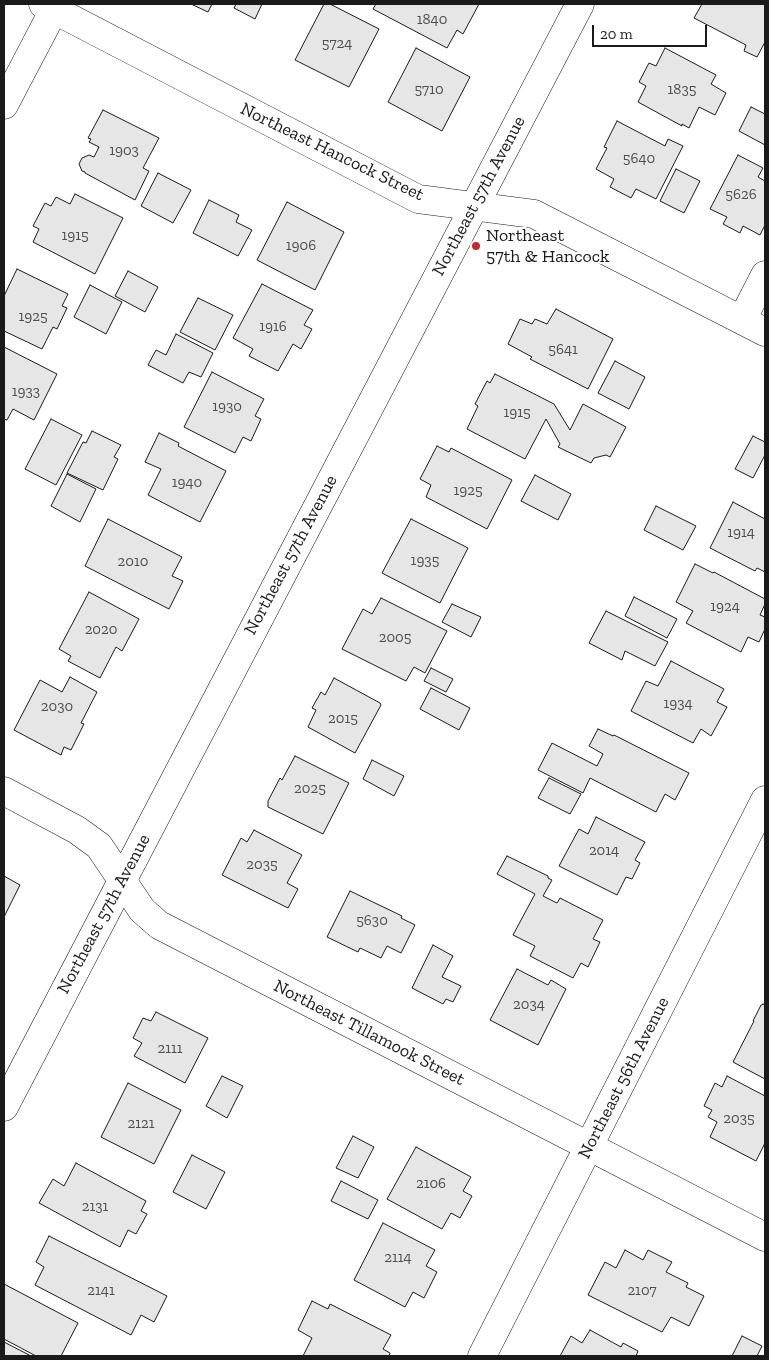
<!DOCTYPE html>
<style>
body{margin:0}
#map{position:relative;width:769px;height:1360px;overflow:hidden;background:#fff;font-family:"Zilla Slab",serif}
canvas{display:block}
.frame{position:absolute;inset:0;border:5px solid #1a1a1a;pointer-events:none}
.scale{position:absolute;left:592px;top:25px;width:115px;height:22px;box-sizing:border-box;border:2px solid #1a1a1a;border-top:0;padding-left:6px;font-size:15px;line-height:18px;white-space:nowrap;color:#1a1a1a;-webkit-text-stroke:4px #fff;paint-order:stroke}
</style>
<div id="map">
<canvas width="769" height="1360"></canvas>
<div class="frame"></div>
<div class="scale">20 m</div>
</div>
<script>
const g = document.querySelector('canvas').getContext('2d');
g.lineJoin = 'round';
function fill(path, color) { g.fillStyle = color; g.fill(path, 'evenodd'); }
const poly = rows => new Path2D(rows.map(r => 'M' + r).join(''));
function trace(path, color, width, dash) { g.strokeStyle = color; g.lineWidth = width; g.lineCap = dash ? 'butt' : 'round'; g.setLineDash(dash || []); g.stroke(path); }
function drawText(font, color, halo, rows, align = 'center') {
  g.font = font + ' "Zilla Slab",serif'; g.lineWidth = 4; g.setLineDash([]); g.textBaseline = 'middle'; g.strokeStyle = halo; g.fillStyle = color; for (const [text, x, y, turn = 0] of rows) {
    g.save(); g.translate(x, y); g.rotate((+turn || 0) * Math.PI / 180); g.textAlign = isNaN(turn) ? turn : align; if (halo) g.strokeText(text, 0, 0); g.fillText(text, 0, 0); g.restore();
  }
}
const building = poly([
 [191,4,212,4,208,12,191,4],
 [236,4,262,4,255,19,234,8,236,4],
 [324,4,330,4,379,29,349,87,295,60,324,4],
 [376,4,479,4,463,34,457,30,447,48,373,9,376,4],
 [702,4,765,4,765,42,757,57,744,51,746,45,694,18,702,4],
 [416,48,470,77,442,131,388,102,416,48],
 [665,48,716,75,711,84,726,93,715,115,699,107,689,128,682,124,682,126,638,102,646,86,639,82,649,63,656,66,665,48],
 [751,107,765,114,765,145,739,131,751,107],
 [103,110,159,138,143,168,149,171,135,200,85,173,85,172,82,171,79,164,82,158,89,155,94,157,99,147,89,142,91,139,88,138,103,110],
 [617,121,665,146,668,139,683,146,656,199,636,189,631,198,610,187,614,179,596,169,607,148,604,147,617,121],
 [738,155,763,168,758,177,765,181,765,225,760,235,743,226,740,233,723,224,727,217,710,209,738,155],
 [676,169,700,181,684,213,660,201,676,169],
 [158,173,191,190,173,223,141,206,158,173],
 [75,194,123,218,95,274,33,242,39,229,33,226,45,203,51,206,56,197,70,204,75,194],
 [209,200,239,215,236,222,252,230,238,256,193,233,209,200],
 [287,202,344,232,315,290,257,260,287,202],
 [17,269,68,294,62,306,67,308,57,329,53,327,42,349,4,331,4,296,17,269],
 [128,271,158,287,145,312,115,296,128,271],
 [262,284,313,310,304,325,312,329,301,349,293,344,278,371,249,356,253,349,233,338,262,284],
 [90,285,122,302,106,334,74,317,90,285],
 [198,298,233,315,215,350,180,332,198,298],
 [556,309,613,339,588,389,530,359,532,357,508,344,520,319,532,324,535,319,547,324,556,309],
 [176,334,213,353,201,377,189,372,183,383,148,365,156,350,166,355,176,334],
 [4,347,57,374,34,420,13,409,7,420,4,419,4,347],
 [615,361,645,377,629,409,598,393,615,361],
 [212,372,264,399,255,416,261,419,251,441,243,437,235,453,184,427,212,372],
 [495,374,554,404,570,430,583,404,626,427,610,457,606,455,594,458,591,463,558,447,560,444,546,419,525,459,467,429,478,406,475,404,487,381,490,383,495,374],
 [51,419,82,435,56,485,25,469,51,419],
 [92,431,121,445,114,457,118,459,103,490,67,473,83,442,86,443,92,431],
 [159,433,179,443,178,446,226,471,200,522,148,495,161,469,145,462,159,433],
 [753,436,765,442,765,455,753,478,735,469,753,436],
 [437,446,449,452,451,448,512,480,487,529,426,497,431,485,420,479,437,446],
 [67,474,96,489,80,522,51,506,67,474],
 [535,475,571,494,558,520,521,501,535,475],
 [733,502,765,519,765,572,757,568,755,571,710,548,733,502],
 [656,506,696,526,683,550,644,530,656,506],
 [108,519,182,557,172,576,183,581,169,609,85,566,108,519],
 [411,519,468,548,440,603,382,573,411,519],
 [695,564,713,573,714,572,765,599,765,604,760,615,765,617,765,629,759,642,748,637,741,652,686,623,693,611,676,602,695,564],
 [89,592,139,619,122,651,116,647,100,678,68,661,71,656,59,649,89,592],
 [634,597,677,619,667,638,625,616,634,597],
 [381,598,447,631,425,673,414,667,406,681,342,649,363,609,372,614,381,598],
 [452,604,481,617,471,637,442,622,452,604],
 [606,611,668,642,655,666,625,651,622,660,589,643,606,611],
 [671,661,724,689,717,702,727,707,711,736,701,729,693,743,631,711,646,681,658,686,671,661],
 [431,668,453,679,446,692,424,681,431,668],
 [70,677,97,692,81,723,84,724,71,750,64,747,61,755,14,730,40,680,62,692,70,677],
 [334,678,380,703,381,705,355,753,308,727,316,710,312,708,321,692,325,695,334,678],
 [431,688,470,708,459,730,420,709,431,688],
 [598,729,613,736,614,735,689,773,675,800,665,794,656,812,590,778,583,793,538,770,552,743,597,766,603,754,589,746,598,729],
 [295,756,349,783,323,834,268,807,268,801,280,778,282,780,295,756],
 [372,760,404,776,394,796,363,779,372,760],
 [549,778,581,794,570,814,538,798,549,778],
 [596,817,645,842,635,860,640,863,632,879,626,877,617,895,559,866,579,829,588,834,596,817],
 [254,830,302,855,287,883,298,889,288,908,222,875,241,838,247,842,254,830],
 [507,856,548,876,548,878,552,880,543,896,557,903,560,898,603,920,593,939,600,942,588,967,581,963,573,978,530,956,535,946,513,935,535,894,497,874,507,856],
 [4,876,20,885,4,917,4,876],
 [350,891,402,916,401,918,415,925,401,953,387,946,381,958,360,948,358,952,327,937,350,891],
 [433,945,453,956,442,977,461,986,453,1002,446,999,443,1004,412,988,433,945],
 [517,969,548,985,551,980,566,989,538,1045,490,1020,517,969],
 [763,1004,765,1005,765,1079,733,1062,754,1021,753,1021,761,1005,762,1005,763,1004],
 [156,1012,208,1038,185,1083,134,1056,142,1043,133,1038,143,1018,151,1021,156,1012],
 [222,1076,243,1086,227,1118,206,1106,222,1076],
 [727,1076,765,1096,765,1143,756,1161,710,1137,717,1122,708,1117,712,1110,704,1106,715,1083,722,1087,727,1076],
 [128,1083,181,1110,154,1164,101,1137,128,1083],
 [353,1136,374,1147,358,1178,336,1168,353,1136],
 [416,1147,471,1177,463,1191,472,1196,460,1218,451,1213,442,1229,387,1199,416,1147],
 [192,1155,225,1172,206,1209,173,1192,192,1155],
 [76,1163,146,1201,141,1211,147,1214,136,1234,128,1230,120,1247,39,1203,53,1179,64,1186,76,1163],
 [341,1181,378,1200,368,1219,331,1201,341,1181],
 [383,1223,435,1250,426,1266,437,1272,424,1298,413,1292,405,1307,354,1280,383,1223],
 [49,1236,167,1296,154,1322,141,1315,131,1335,35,1285,44,1267,36,1262,49,1236],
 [625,1250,643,1260,648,1250,672,1262,666,1272,688,1283,686,1287,704,1296,689,1326,671,1317,662,1332,588,1295,605,1262,616,1268,625,1250],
 [4,1284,78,1323,61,1356,36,1356,4,1339,4,1284],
 [312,1301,328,1309,330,1304,391,1335,383,1349,390,1353,389,1356,303,1356,312,1338,298,1330,312,1301],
 [590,1330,621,1347,623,1343,638,1351,636,1356,560,1356,571,1336,582,1343,590,1330],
 [742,1336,762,1346,757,1356,732,1356,742,1336],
 [4,1342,31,1356,4,1356,4,1342]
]);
fill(building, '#e6e6e6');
trace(building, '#1a1a1a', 1);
const minor = poly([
 [43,4,418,199,534,214,765,332],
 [4,105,57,4],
 [742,320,765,275],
 [4,791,77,830,99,846,142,910,159,925,765,1237],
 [482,1356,765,800]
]);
const major = poly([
 [4,1107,580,4]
]);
trace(minor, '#1a1a1a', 29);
trace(major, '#1a1a1a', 29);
trace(minor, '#fff', 28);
trace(major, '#fff', 28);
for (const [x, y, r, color] of [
 [476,246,5,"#c62828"]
]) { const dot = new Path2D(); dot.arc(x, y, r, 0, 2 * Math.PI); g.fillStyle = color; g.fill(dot); trace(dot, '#fff', 2); }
drawText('15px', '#4d4d4d', null, [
 ["1840",432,20],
 ["5724",337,44],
 ["5710",429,90],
 ["1835",682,90],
 ["1903",124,151],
 ["5640",639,159],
 ["5626",741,195],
 ["1915",75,236],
 ["1906",301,246],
 ["1925",33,317],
 ["1916",273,327],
 ["5641",563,350],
 ["1933",26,392],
 ["1930",227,407],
 ["1915",517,413],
 ["1940",187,483],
 ["1925",468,491],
 ["1914",741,533],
 ["1935",425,561],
 ["2010",133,562],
 ["1924",725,607],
 ["2020",101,630],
 ["2005",395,638],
 ["1934",678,704],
 ["2030",57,707],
 ["2015",343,719],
 ["2025",310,789],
 ["2014",604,851],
 ["2035",262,865],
 ["5630",372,921],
 ["2034",529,1005],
 ["2111",170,1049],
 ["2035",739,1119],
 ["2121",141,1124],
 ["2106",431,1184],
 ["2131",95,1207],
 ["2114",398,1258],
 ["2141",101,1291],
 ["2107",642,1291]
]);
drawText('18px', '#1a1a1a', '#fff', [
 ["Northeast Hancock Street",332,152,26],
 ["Northeast 57th Avenue",479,196,-62],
 ["Northeast 57th Avenue",291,555,-62],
 ["Northeast 57th Avenue",104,914,-62],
 ["Northeast Tillamook Street",369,1033,27],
 ["Northeast 56th Avenue",624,1078,-63]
]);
drawText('18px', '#1a1a1a', '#fff', [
 ["Northeast",486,236],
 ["57th & Hancock",486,257]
], 'left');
</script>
